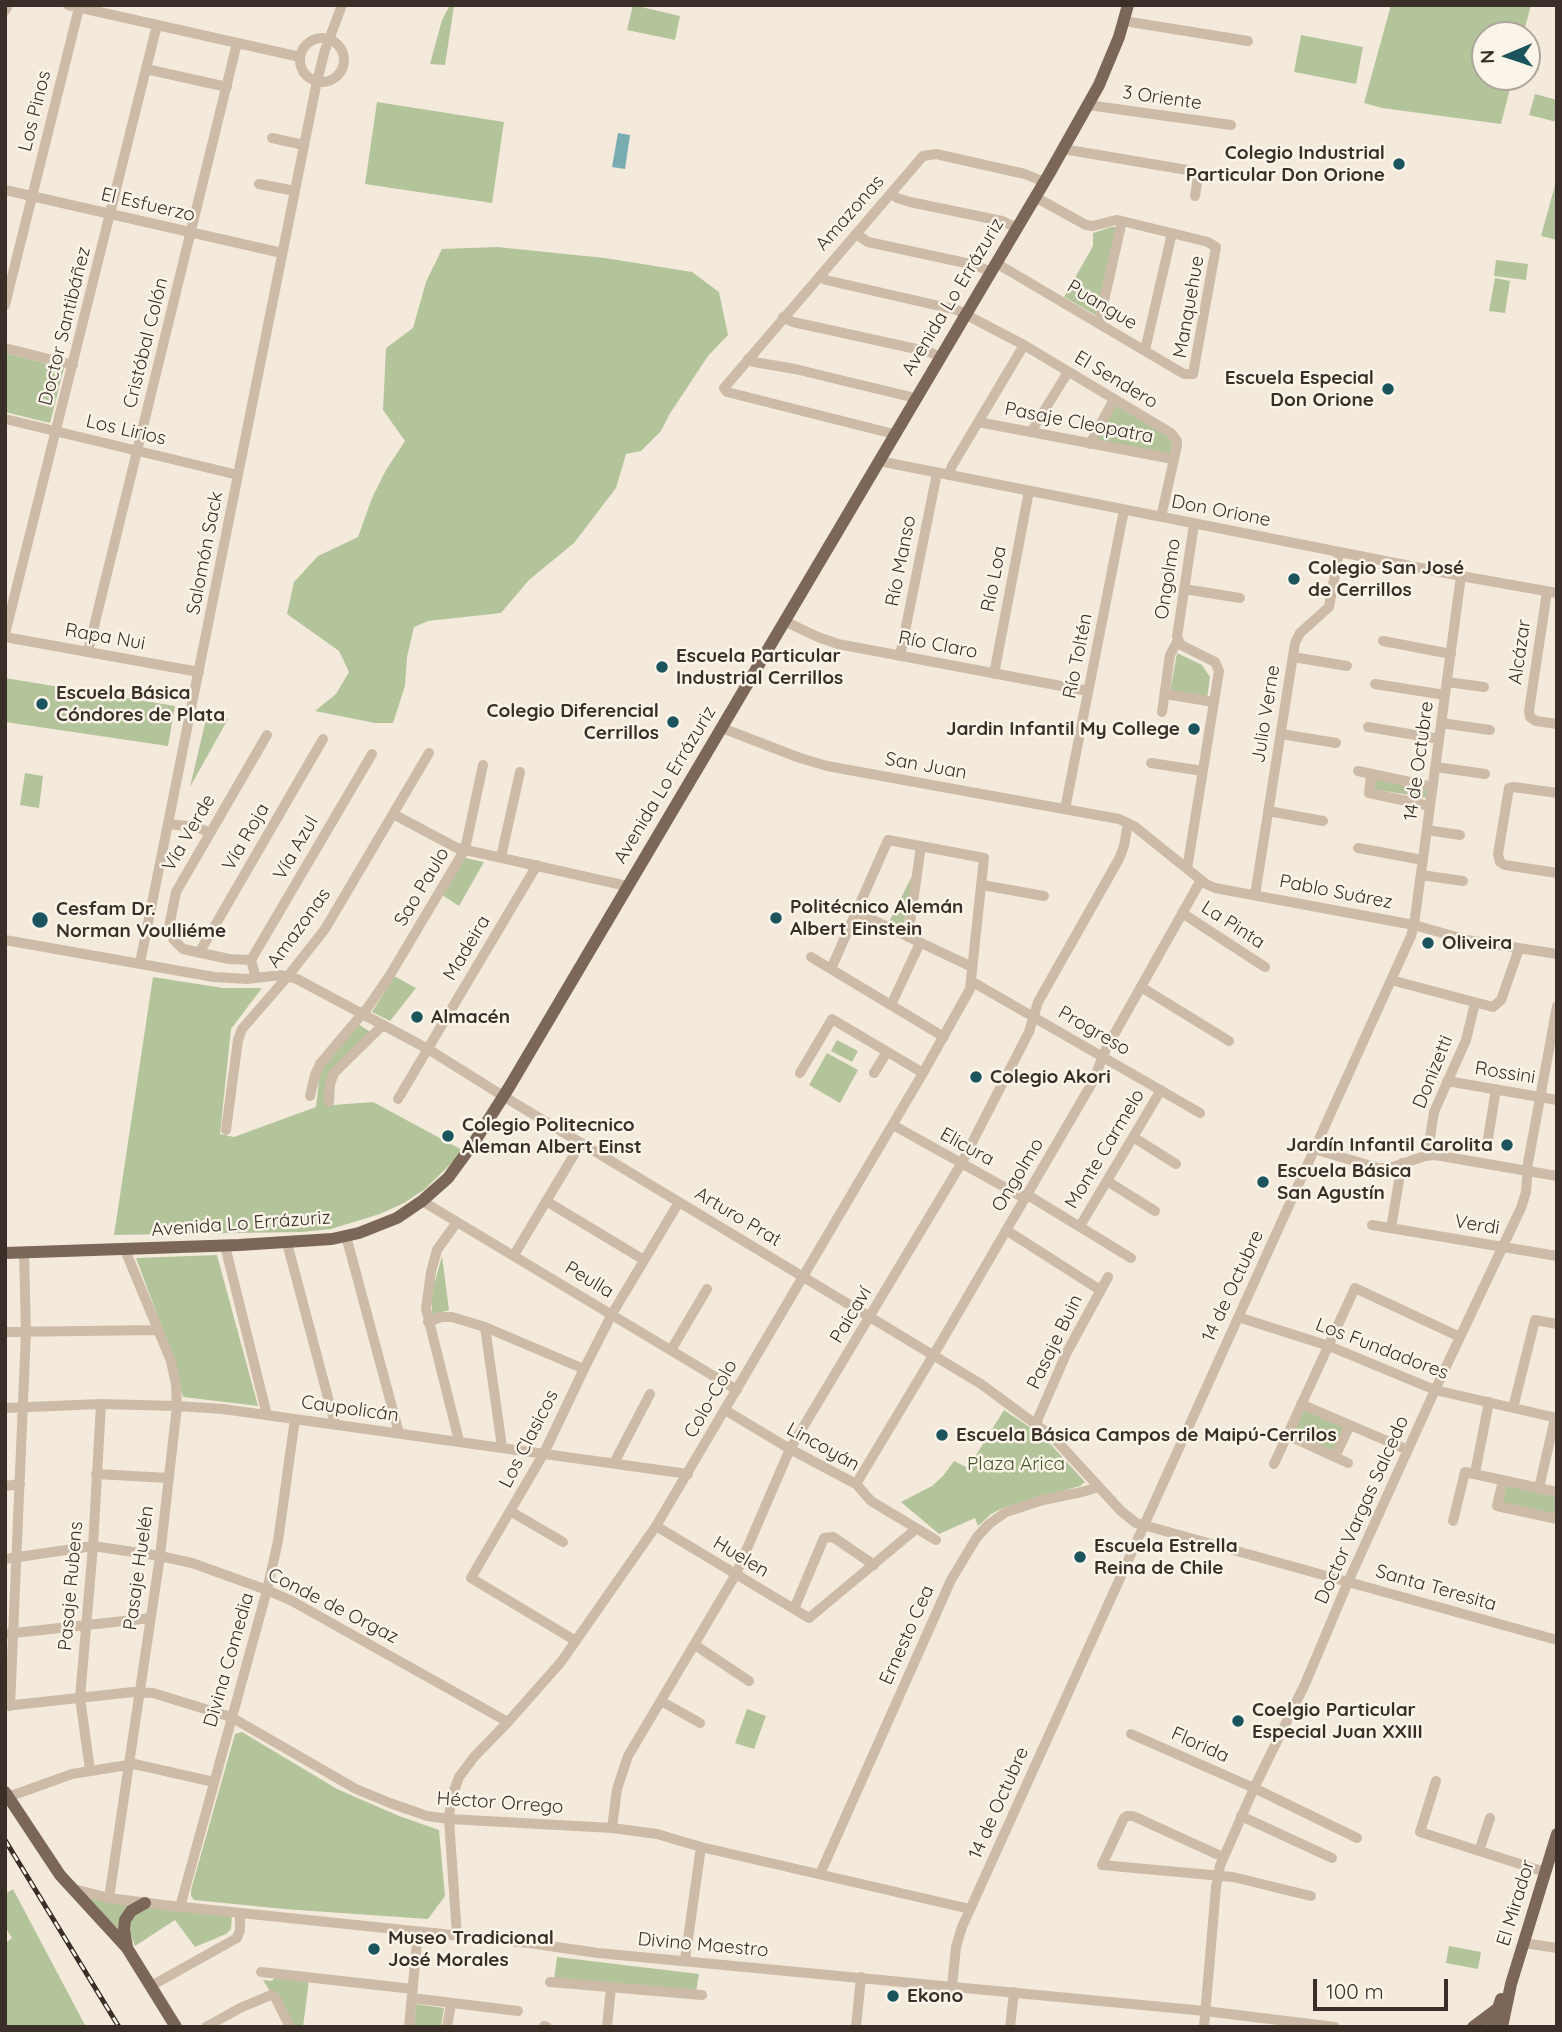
<!DOCTYPE html>
<meta charset="utf-8">
<style>
body{margin:0}
#map{position:relative;width:1562px;height:2032px;overflow:hidden;background:#f4eadc;font-family:Quicksand,sans-serif}
canvas{display:block}
.frame{position:absolute;inset:0;border:7px solid #392e28;pointer-events:none}
.north{position:absolute;left:1471px;top:21px;width:70px;height:70px;box-sizing:border-box;background:#fbf4e9;border:2px solid #ada59c;border-radius:50%;rotate:268deg;font-size:19px;font-weight:700;line-height:28px;text-align:center;color:#392e28}
.north::after{content:'';display:block;margin:auto;width:24px;height:32px;background:#1b545d;clip-path:polygon(50% 0,100% 100%,50% 72%,0 100%)}
.scale{position:absolute;left:1313px;top:1979px;width:135px;height:32px;box-sizing:border-box;border:4px solid #392e28;border-top:0;padding-left:9px;font-size:21px;line-height:24px;white-space:nowrap;color:#392e28;-webkit-text-stroke:5px #fbf4e9;paint-order:stroke}
</style>
<div id="map">
<canvas width="1562" height="2032"></canvas>
<div class="frame"></div>
<div class="north">N</div>
<div class="scale">100 m</div>
</div>
<script>
const g = document.querySelector('canvas').getContext('2d');
g.lineJoin = 'round';
function fill(path, color) { g.fillStyle = color; g.fill(path, 'evenodd'); }
const poly = rows => new Path2D(rows.map(r => 'M' + r).join(''));
function trace(path, color, width, dash) { g.strokeStyle = color; g.lineWidth = width; g.lineCap = dash ? 'butt' : 'round'; g.setLineDash(dash || []); g.stroke(path); }
function drawText(font, color, halo, rows, align = 'center') {
  g.font = font + ' Quicksand,sans-serif'; g.lineWidth = 5; g.setLineDash([]); g.textBaseline = 'middle'; g.strokeStyle = halo; g.fillStyle = color; for (const [text, x, y, turn = 0] of rows) {
    g.save(); g.translate(x, y); g.rotate((+turn || 0) * Math.PI / 180); g.textAlign = isNaN(turn) ? turn : align; if (halo) g.strokeText(text, 0, 0); g.fillText(text, 0, 0); g.restore();
  }
}
fill(poly([
 [450,5,454,6,445,65,430,64,442,20],
 [633,5,680,16,675,40,627,30],
 [1391,5,1531,5,1523,35,1485,35,1485,77,1513,77,1501,124,1382,108,1364,103],
 [1301,35,1363,47,1356,84,1294,72],
 [1535,94,1557,100,1557,122,1529,115],
 [377,102,504,122,492,203,365,184],
 [1557,178,1557,240,1541,236],
 [1111,227,1118,227,1097,316,1064,297,1093,246,1093,233],
 [497,247,605,258,692,272,719,292,728,335,708,356,669,415,661,431,641,451,626,454,616,488,574,543,529,580,501,613,428,621,414,627,407,657,405,686,393,723,375,723,315,711,336,694,349,672,339,651,287,614,294,582,318,556,358,537,372,498,386,470,405,441,383,410,386,348,413,328,426,282,442,249],
 [1496,260,1528,264,1526,280,1494,276],
 [1495,278,1510,281,1505,313,1489,311],
 [5,353,64,368,50,423,5,412],
 [1114,404,1167,434,1172,442,1171,455,1096,441],
 [1177,653,1202,665,1210,677,1207,699,1170,692],
 [5,678,175,706,168,746,5,722],
 [207,715,228,719,190,787],
 [25,773,43,776,39,808,20,805],
 [1375,775,1429,784,1427,798,1372,789],
 [465,858,484,862,459,906,442,895],
 [914,872,903,929,889,922],
 [394,976,416,988,390,1021,372,1012],
 [153,977,223,988,262,988,231,1029,220,1134,234,1137,316,1107,320,1071,358,1024,377,1036,342,1070,333,1082,333,1105,373,1102,464,1151,425,1189,404,1203,380,1214,331,1229,302,1232,114,1235],
 [837,1040,858,1051,852,1062,831,1051],
 [827,1053,858,1070,840,1103,809,1085],
 [217,1255,258,1406,183,1397,170,1349,136,1258],
 [442,1256,449,1310,432,1315,432,1292],
 [1004,1410,1043,1436,1085,1482,1080,1486,1003,1508,991,1514,978,1526,975,1518,939,1534,901,1502,932,1486,943,1476,954,1461,968,1468],
 [1304,1410,1347,1428,1334,1454,1293,1434],
 [1504,1481,1557,1492,1557,1518,1498,1505],
 [747,1709,766,1716,754,1749,735,1743],
 [242,1732,337,1789,399,1816,439,1830,445,1896,428,1919,284,1909,194,1900,191,1896,191,1890,235,1734],
 [13,1889,86,2027,5,2027,5,1943,12,1938,5,1927,5,1894],
 [90,1898,134,1902,128,1905,124,1911,121,1917,120,1933,86,1900],
 [141,1906,232,1914,231,1929,226,1934,195,1947,175,1920,135,1946,130,1933,130,1918],
 [1449,1946,1481,1952,1478,1969,1446,1963],
 [557,1957,699,1974,696,1992,554,1980],
 [275,1977,309,1980,303,2027,292,2027,263,1980,272,1981],
 [416,2004,444,2008,441,2027,414,2027]
]), '#b3c49b');
fill(poly([
 [618,133,630,135,625,169,612,167]
]), '#79acb2');
trace(poly([
 [68,5,300,57],
 [5,11,8,5],
 [1124,21,1248,41],
 '300 60a22 22 0 1 1 44 0a22 22 0 1 1-44 0Z',
 [146,69,227,87],
 [1088,105,1231,125],
 [272,138,304,145],
 [1063,149,1193,171,1198,177,1195,196],
 [259,184,295,191],
 [5,190,282,253],
 [891,193,897,198,910,202,1002,221,1017,228],
 [856,234,868,242,975,265,991,272],
 [996,263,1184,374,1193,374,1216,247,1208,242,1122,221,1116,220,1093,226,1086,225,1035,197],
 [820,276,826,280,957,310,1024,345,1171,433,1177,441,1177,446,1161,517],
 [5,305,79,8],
 [783,317,793,322,930,352,939,357],
 [1099,323,1122,221],
 [5,348,73,365],
 [1145,350,1172,233],
 [748,359,754,362,795,369,915,398],
 [5,419,238,475],
 [978,422,1173,459],
 [1031,432,1068,372],
 [894,434,727,392,724,388,923,156,936,154,1025,174,1044,182],
 [1090,444,1114,399],
 [879,461,1461,576,1557,593],
 [949,475,952,466,1024,345],
 [1184,589,1240,598],
 [1547,592,1529,711,1530,717,1536,721,1557,724],
 [784,621,818,637,838,644,1088,691],
 [5,634,157,25],
 [5,637,199,672],
 [1383,641,1451,654],
 [88,651,237,43],
 [900,656,937,473],
 [1293,657,1347,666],
 [994,674,1029,491],
 [1447,682,1484,687],
 [1375,684,1445,695],
 [1165,694,1214,702],
 [1162,712,1170,655,1178,640],
 [1441,723,1490,730],
 [1368,727,1439,739],
 [722,728,800,758,827,766,1119,819,1134,826,1206,884,1215,888,1414,925,1467,940,1557,954],
 [1281,734,1336,743],
 [1151,763,1203,771],
 [1436,767,1485,774],
 [1358,771,1433,787],
 [1371,775,1369,793,1430,806],
 [1557,793,1514,787,1509,788,1498,854,1500,862,1505,865,1557,873],
 [1065,809,1124,510],
 [1268,811,1323,821],
 [393,814,457,848,627,886],
 [168,824,197,827,210,833],
 [1427,830,1460,835],
 [1358,848,1423,860],
 [501,857,520,772],
 [1187,869,1219,671,1215,662,1181,645,1177,637,1194,524],
 [1421,875,1463,881],
 [982,885,1044,896],
 [1255,895,1295,643,1300,633,1329,607,1339,552],
 [856,912,972,967],
 [1182,913,1265,967],
 [908,937,921,846],
 [5,940,214,977,247,979,281,975,297,979,428,1049,503,1096,981,1384,1053,1437,1121,1511,1136,1523,1557,1640],
 [199,953,323,739],
 [811,957,944,1037],
 [251,960,372,754],
 [140,963,317,81,325,50,342,5],
 [256,978,251,960,229,959,183,949,173,939,169,927,176,892,267,735],
 [1391,980,1493,1007,1501,1000,1519,949],
 [971,981,1200,1113],
 [1141,987,1229,1041],
 [891,1005,920,943],
 [800,1073,832,1019,923,1073],
 [874,1073,887,1052],
 [1447,1081,1557,1100],
 [310,1096,315,1075,320,1064,368,1007,390,975,465,849,483,765],
 [398,1099,537,865],
 [329,1102,330,1084,334,1073,383,1025],
 [893,1125,1024,1198],
 [226,1130,238,1040,242,1029,288,976,325,929,429,753],
 [1133,1137,1176,1164],
 [1487,1145,1496,1089],
 [1314,1149,1378,1168,1390,1168,1425,1156,1435,1155,1557,1176],
 [1430,1155,1429,1144,1434,1112,1466,1040,1475,1003],
 [1107,1181,1155,1211],
 [1026,1194,1131,1258],
 [422,1201,737,1390],
 [546,1201,644,1260],
 [457,1222,437,1250,431,1272,426,1309,459,1441],
 [1372,1225,1557,1256],
 [1080,1226,1161,1090],
 [1391,1228,1402,1163],
 [1006,1230,1100,1290],
 [346,1236,399,1433],
 [287,1243,335,1424],
 [225,1246,267,1415],
 [514,1255,581,1143],
 [1238,1317,1329,1346,1435,1390,1557,1418],
 [428,1322,441,1317,452,1317,485,1327,584,1369],
 [485,1327,502,1447],
 [5,1332,158,1330],
 [671,1350,707,1289],
 [1301,1404,1408,1450],
 [5,1408,101,1404,177,1406,223,1409,688,1474],
 [1513,1408,1535,1320,1557,1324],
 [725,1410,790,1449,856,1484,871,1501,936,1540],
 [1036,1423,1067,1352,1108,1277],
 [1287,1435,1348,1463],
 [1335,1457,1350,1425],
 [614,1463,650,1394],
 [1274,1464,1355,1288,1460,1337],
 [1475,1473,1489,1402],
 [96,1474,169,1478],
 [1503,1480,1497,1506,1557,1519],
 [856,1484,940,1344,1092,1083,1106,1049,1201,880],
 [5,1486,20,1484],
 [1539,1488,1555,1418],
 [510,1511,563,1542],
 [1453,1521,1465,1472,1557,1492],
 [656,1526,809,1618,916,1529],
 [5,1559,93,1546,160,1556,192,1563,267,1590,292,1601,508,1722],
 [794,1609,824,1538,833,1537,874,1565],
 [5,1634,151,1618],
 [576,1641,471,1578,544,1453,584,1369,612,1314,679,1202],
 [695,1645,749,1681],
 [661,1701,700,1723],
 [5,1706,133,1692,153,1693,231,1717,356,1789,390,1803,427,1816,449,1819,612,1828,657,1834,701,1847,970,1909],
 [10,1706,26,1332,24,1253],
 [1131,1734,1254,1788,1357,1838],
 [90,1770,80,1698,93,1546,101,1404],
 [1436,1781,1420,1832,1545,1872],
 [8,1797,72,1774,134,1764,214,1782],
 [1241,1816,1332,1858],
 [612,1828,617,1789,628,1756,736,1574,790,1449,961,1164,1029,1032,1038,1002,1119,859,1124,846,1128,823],
 [1479,1851,1490,1818],
 [1223,1857,1133,1816,1127,1816,1124,1818,1102,1865,1233,1877,1311,1896],
 [820,1874,951,1580,977,1537,989,1524,1006,1512,1043,1500,1082,1492,1099,1487],
 [74,1889,109,1898,164,1905,529,1943,598,1953,1205,2011,1335,2027],
 [109,1898,160,1556,177,1406,176,1385,171,1361,125,1250],
 [180,1907,267,1590,278,1541,295,1419],
 [457,1936,449,1819,451,1799,459,1777,474,1757,508,1722,561,1662,656,1526,923,1073,970,989,984,858,888,840,831,969],
 [1524,1943,1557,1948],
 [685,1960,701,1847],
 [261,1972,413,1989],
 [550,1982,702,1995],
 [151,1986,237,1938,240,1930,240,1913],
 [952,1986,956,1947,962,1927,1411,936,1414,925,1461,576],
 [412,1998,518,2011],
 [544,2026,547,2027],
 [206,2027,240,2008,271,1995,275,1997,290,2027],
 [409,2027,418,1932],
 [447,2027,451,2004],
 [607,2027,611,1987],
 [856,2027,861,1977],
 [1010,2027,1014,1992],
 [1204,2027,1216,1887,1220,1866,1254,1788,1305,1684,1348,1582,1435,1390,1521,1208,1526,1192,1528,1163,1557,1006]
]), '#cdbba7', 10);
trace(poly([
 [5,1253,239,1245,332,1239,359,1233,397,1218,422,1201,448,1178,475,1141,508,1089,1049,174,1099,85,1119,37,1128,5],
 [5,1792,60,1875,127,1948,176,2027],
 [127,1947,124,1930,125,1920,131,1911,145,1903],
 [1473,2027,1497,2009],
 [1492,2027,1501,1999],
 [1502,2027,1511,1984,1557,1834]
]), '#7b6658', 12);
const rail = poly([
 [5,1840,119,2027]
]);
trace(rail, '#392e28', 5);
trace(rail, '#fbf4e9', 2.5, [8]);
for (const [x, y, r, color] of [
 [1399,164,7,"#1b545d"],
 [1388,389,7,"#1b545d"],
 [1294,579,7,"#1b545d"],
 [662,667,7,"#1b545d"],
 [42,704,7,"#1b545d"],
 [673,722,7,"#1b545d"],
 [1194,729,7,"#1b545d"],
 [776,918,7,"#1b545d"],
 [40,920,9,"#1b545d"],
 [1428,943,7,"#1b545d"],
 [417,1017,7,"#1b545d"],
 [976,1077,7,"#1b545d"],
 [448,1136,7,"#1b545d"],
 [1507,1145,7,"#1b545d"],
 [1263,1182,7,"#1b545d"],
 [942,1435,7,"#1b545d"],
 [1080,1557,7,"#1b545d"],
 [1238,1721,7,"#1b545d"],
 [374,1949,7,"#1b545d"],
 [893,1996,7,"#1b545d"]
]) { const dot = new Path2D(); dot.arc(x, y, r, 0, 2 * Math.PI); g.fillStyle = color; g.fill(dot); trace(dot, '#fbf4e9', 2.5); }
drawText('19px', '#392e28', '#fbf4e9', [
 ["3 Oriente",1162,98,8],
 ["Los Pinos",35,111,-76],
 ["El Esfuerzo",148,205,13],
 ["Amazonas",850,213,-49],
 ["Avenida Lo Errázuriz",953,297,-59],
 ["Puangue",1102,305,31],
 ["Manquehue",1189,307,-80],
 ["Doctor Santibáñez",65,326,-76],
 ["Cristóbal Colón",146,343,-76],
 ["El Sendero",1116,380,31],
 ["Pasaje Cleopatra",1079,423,11],
 ["Los Lirios",126,430,13],
 ["Don Orione",1221,511,11],
 ["Salomón Sack",205,553,-79],
 ["Río Manso",901,561,-79],
 ["Río Loa",994,579,-79],
 ["Ongolmo",1168,579,-81],
 ["Rapa Nui",105,637,10],
 ["Río Claro",938,645,11],
 ["Alcázar",1520,652,-82],
 ["Río Toltén",1078,656,-79],
 ["Julio Verne",1266,714,-81],
 ["14 de Octubre",1419,761,-82],
 ["San Juan",926,766,10],
 ["Avenida Lo Errázuriz",665,785,-59],
 ["Vía Verde",189,833,-60],
 ["Vía Roja",246,837,-60],
 ["Vía Azul",296,848,-60],
 ["Sao Paulo",422,887,-59],
 ["Pablo Suárez",1336,892,11],
 ["La Pinta",1233,925,33],
 ["Amazonas",299,928,-54],
 ["Madeira",467,948,-59],
 ["Progreso",1094,1031,30],
 ["Donizetti",1433,1072,-68],
 ["Rossini",1505,1073,9],
 ["Elicura",967,1147,29],
 ["Monte Carmelo",1105,1149,-59],
 ["Ongolmo",1018,1175,-59],
 ["Arturo Prat",738,1217,31],
 ["Avenida Lo Errázuriz",241,1224,-4],
 ["Verdi",1477,1225,9],
 ["Peulla",589,1280,31],
 ["14 de Octubre",1233,1286,-65],
 ["Paicaví",851,1315,-59],
 ["Pasaje Buin",1055,1342,-64],
 ["Los Fundadores",1382,1349,21],
 ["Colo-Colo",711,1399,-60],
 ["Caupolicán",350,1409,8],
 ["Los Clasicos",529,1439,-63],
 ["Lincoyán",823,1447,29],
 ["Doctor Vargas Salcedo",1362,1510,-66],
 ["Huelen",741,1557,31],
 ["Pasaje Huelén",139,1568,-82],
 ["Pasaje Rubens",71,1586,-85],
 ["Santa Teresita",1436,1588,16],
 ["Conde de Orgaz",333,1606,27],
 ["Ernesto Cea",907,1635,-66],
 ["Divina Comedia",229,1660,-74],
 ["Florida",1200,1745,24],
 ["Héctor Orrego",500,1803,4],
 ["14 de Octubre",999,1803,-66],
 ["El Mirador",1516,1903,-73],
 ["Divino Maestro",703,1945,5]
]);
drawText('bold 19px', '#392e28', '#fbf4e9', [
 ["Colegio Industrial",1385,153,"right"],
 ["Particular Don Orione",1385,175,"right"],
 ["Escuela Especial",1374,378,"right"],
 ["Don Orione",1374,400,"right"],
 ["Colegio San José",1308,568],
 ["de Cerrillos",1308,590],
 ["Escuela Particular",676,656],
 ["Industrial Cerrillos",676,678],
 ["Escuela Básica",56,693],
 ["Cóndores de Plata",56,715],
 ["Colegio Diferencial",659,711,"right"],
 ["Cerrillos",659,733,"right"],
 ["Jardin Infantil My College",1180,729,"right"],
 ["Politécnico Alemán",790,907],
 ["Albert Einstein",790,929],
 ["Cesfam Dr.",56,909],
 ["Norman Voulliéme",56,931],
 ["Oliveira",1442,943],
 ["Almacén",431,1017],
 ["Colegio Akori",990,1077],
 ["Colegio Politecnico",462,1125],
 ["Aleman Albert Einst",462,1147],
 ["Jardín Infantil Carolita",1493,1145,"right"],
 ["Escuela Básica",1277,1171],
 ["San Agustín",1277,1193],
 ["Escuela Básica Campos de Maipú-Cerrilos",956,1435],
 ["Escuela Estrella",1094,1546],
 ["Reina de Chile",1094,1568],
 ["Coelgio Particular",1252,1710],
 ["Especial Juan XXIII",1252,1732],
 ["Museo Tradicional",388,1938],
 ["José Morales",388,1960],
 ["Ekono",907,1996]
], 'left');
drawText('19px', '#44582a', '#fbf4e9', [
 ["Plaza Arica",1016,1464]
]);
</script>
